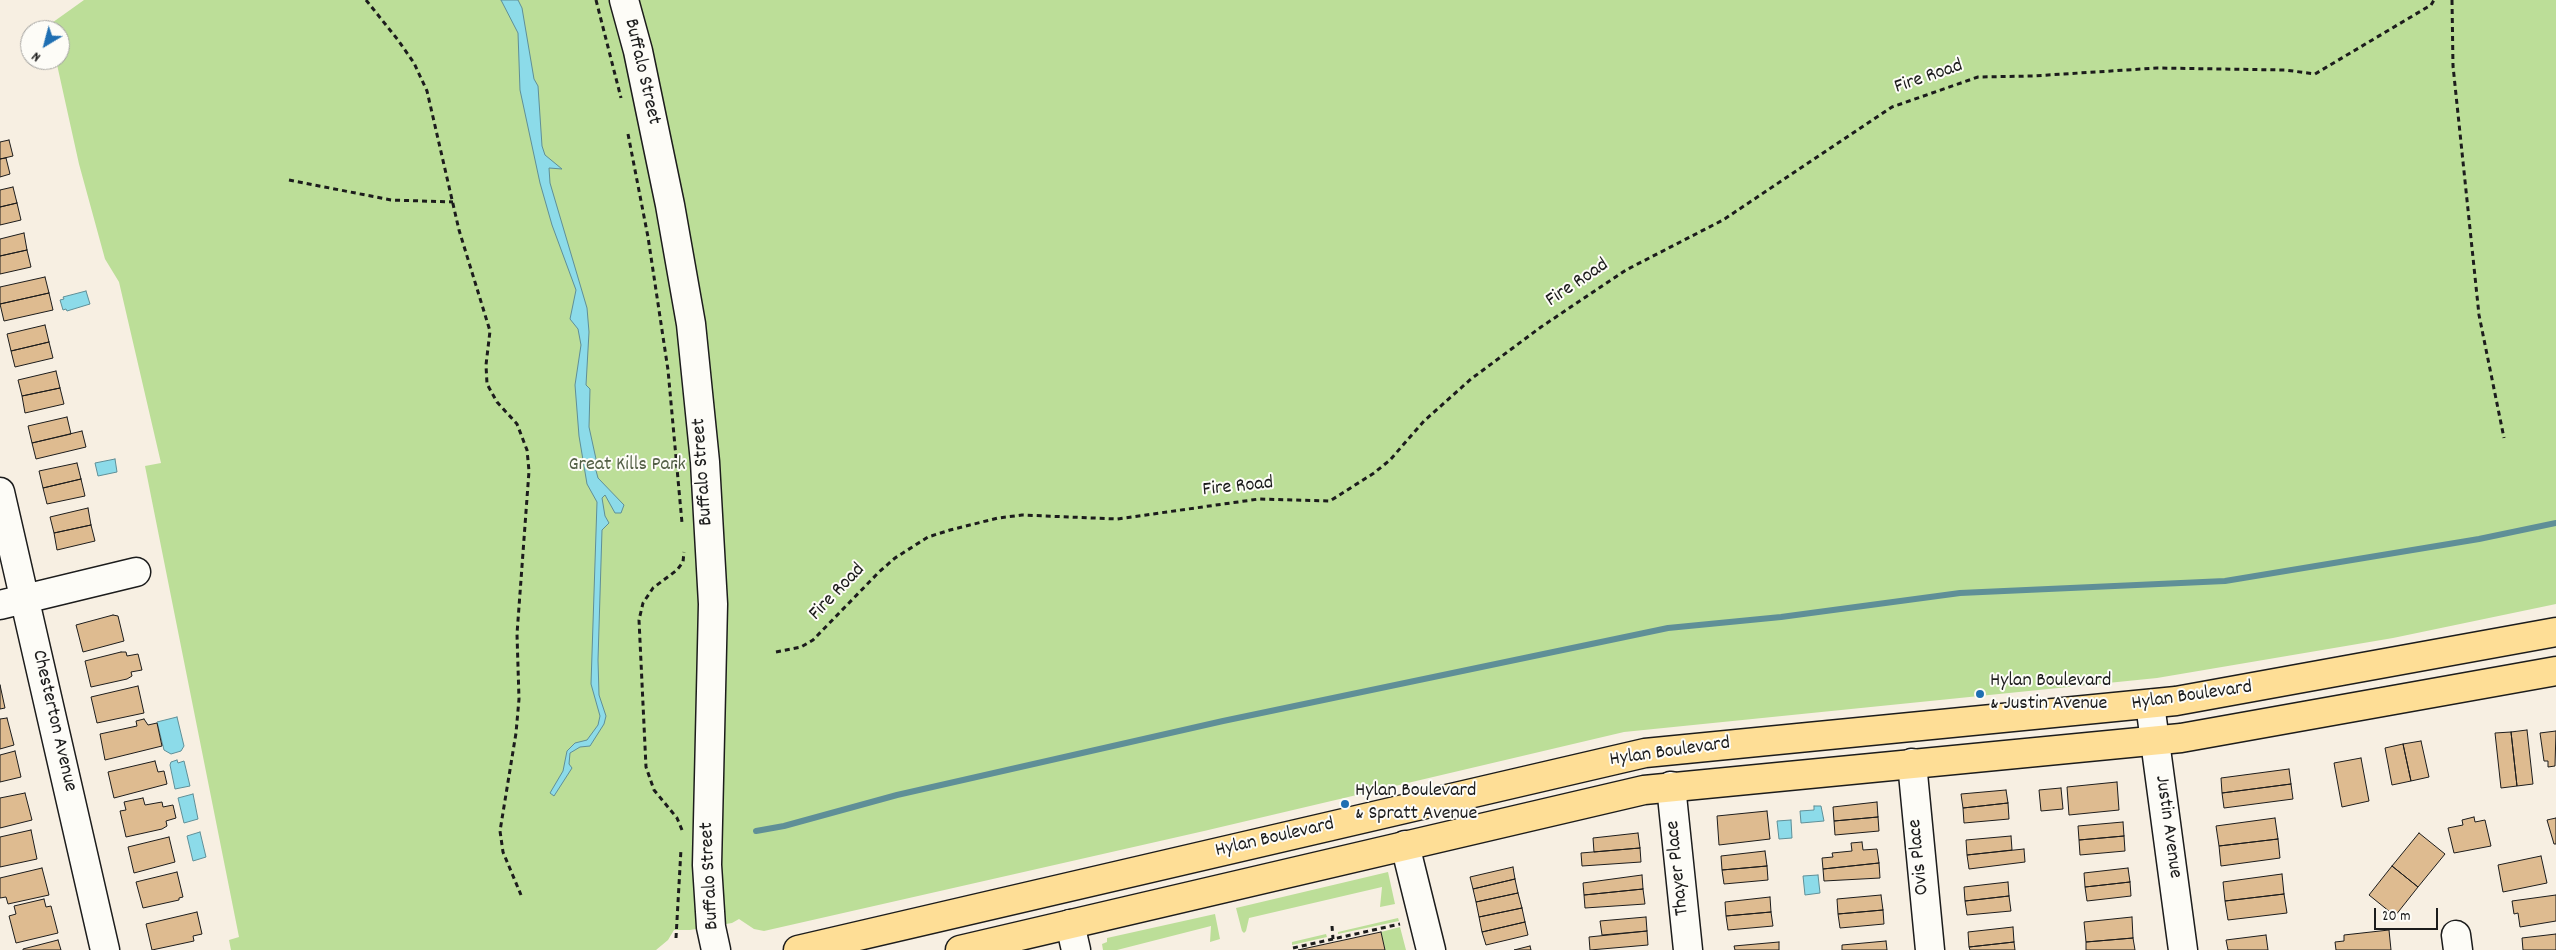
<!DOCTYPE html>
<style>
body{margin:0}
#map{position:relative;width:2556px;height:950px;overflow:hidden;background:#f7efe2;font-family:Dekko,sans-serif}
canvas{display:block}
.north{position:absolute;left:20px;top:20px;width:50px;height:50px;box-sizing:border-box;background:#fdfcf7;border:1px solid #a3a29f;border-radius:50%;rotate:217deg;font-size:14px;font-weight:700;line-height:20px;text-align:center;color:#1c1c1c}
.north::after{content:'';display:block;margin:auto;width:18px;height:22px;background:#1f6fb2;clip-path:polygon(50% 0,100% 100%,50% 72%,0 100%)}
.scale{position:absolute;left:2374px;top:908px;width:64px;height:22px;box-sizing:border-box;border:2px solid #1c1c1c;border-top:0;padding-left:6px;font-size:15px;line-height:18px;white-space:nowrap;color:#1c1c1c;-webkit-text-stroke:4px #fdfcf7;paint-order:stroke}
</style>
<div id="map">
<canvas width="2556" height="950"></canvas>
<div class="north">N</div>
<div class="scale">20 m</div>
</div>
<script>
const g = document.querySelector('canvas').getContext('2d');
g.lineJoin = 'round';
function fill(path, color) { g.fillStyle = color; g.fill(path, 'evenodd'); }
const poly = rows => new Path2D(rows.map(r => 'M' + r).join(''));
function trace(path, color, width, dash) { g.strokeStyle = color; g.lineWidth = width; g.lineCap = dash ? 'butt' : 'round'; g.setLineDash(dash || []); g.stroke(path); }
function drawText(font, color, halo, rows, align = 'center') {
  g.font = font + ' Dekko,sans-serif'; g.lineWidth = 4; g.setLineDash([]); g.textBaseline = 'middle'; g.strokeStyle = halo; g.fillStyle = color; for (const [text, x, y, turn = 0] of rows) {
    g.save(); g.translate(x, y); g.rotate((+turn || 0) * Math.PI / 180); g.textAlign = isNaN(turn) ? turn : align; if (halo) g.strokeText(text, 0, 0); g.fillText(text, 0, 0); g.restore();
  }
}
fill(poly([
 [84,0,2556,0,2556,604,2393,638,2157,678,1624,732,1204,831,764,931,754,929,739,919,732,923,690,930,674,930,668,940,656,950,231,950,229,940,239,937,145,466,161,463,119,282,105,259,79,164,56,60,60,60,60,30,50,30,49,25],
 [1388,872,1395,904,1380,907,1382,887,1249,918,1246,931,1244,933,1242,931,1236,908],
 [1215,914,1220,939,1210,942,1211,926,1117,950,1103,950,1102,944,1107,942,1107,938],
 [1398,918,1399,921,1338,934,1338,932],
 [1400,927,1406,950,1385,950,1381,932],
 [1326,934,1327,937,1292,945,1292,942]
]), '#bcde98');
const water = poly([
 [501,0,518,0,522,8,534,79,538,86,542,146,545,155,562,169,549,168,550,183,587,308,589,332,586,385,590,389,589,427,596,459,594,463,598,478,624,505,621,513,615,513,605,495,602,498,605,516,609,523,602,530,598,660,599,695,606,716,604,724,590,746,580,747,570,753,569,764,572,768,554,796,550,793,563,771,567,751,575,743,587,740,598,725,600,716,591,684,597,502,587,484,579,436,575,385,581,345,578,329,570,319,576,290,552,225,540,183,520,90,518,33,501,0],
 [86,291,90,304,67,311,66,309,63,310,60,300,64,299,63,297,86,291],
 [115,459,117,472,98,476,95,463,115,459],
 [177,717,184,746,181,751,171,754,164,750,157,722,177,717],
 [177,760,178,763,184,761,190,786,175,789,170,765,171,762,177,760],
 [193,794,198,819,184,823,178,798,193,794],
 [1814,806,1821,806,1824,821,1801,823,1800,811,1814,810,1814,806],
 [1791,820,1792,838,1779,839,1777,821,1791,820],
 [200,832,206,857,193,861,187,836,200,832],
 [1818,875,1820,893,1805,895,1803,876,1818,875]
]);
fill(water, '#8cdbe9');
trace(water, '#5f8f97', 1);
trace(poly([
 [756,831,784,826,897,795,1223,721,1668,628,1781,617,1960,593,2225,581,2479,539,2556,523]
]), '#5f8f97', 6);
const building = poly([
 [9,140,13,156,0,159,0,142,9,140],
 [6,158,10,174,0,177,0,159,6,158],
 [13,187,17,203,0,207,0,190,13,187],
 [17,203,21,220,0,225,0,207,17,203],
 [24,233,27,250,0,256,0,239,24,233],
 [27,250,31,267,0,274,0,256,27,250],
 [45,277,49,293,0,304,0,287,45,277],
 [49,293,53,310,4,321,0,304,49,293],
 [45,325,49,342,11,351,7,334,45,325],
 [49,342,53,358,15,367,11,351,49,342],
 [56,371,60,388,22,396,18,380,56,371],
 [60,388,64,404,25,413,22,396,60,388],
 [67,417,71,434,32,443,28,426,67,417],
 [82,431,86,447,36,459,32,443,82,431],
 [77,463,81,479,43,488,39,471,77,463],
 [81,479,85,496,47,504,43,488,81,479],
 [88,508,91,525,54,533,50,517,88,508],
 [91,525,95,541,57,550,54,533,91,525],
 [113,615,118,616,124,641,83,652,76,625,113,615],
 [121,652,126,652,127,656,138,654,142,670,131,672,132,676,127,679,91,687,85,661,121,652],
 [0,685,5,708,0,709,0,685],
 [138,686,144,713,97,723,91,697,138,686],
 [7,718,14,745,0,749,0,719,7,718],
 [144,719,148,725,157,723,162,746,105,760,100,734,137,726,136,721,144,719],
 [2527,730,2533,784,2517,786,2511,732,2527,730],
 [2556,731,2555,766,2548,767,2548,761,2544,761,2540,733,2556,731],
 [2511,732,2517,786,2501,788,2495,733,2511,732],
 [2421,741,2429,777,2411,781,2403,744,2421,741],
 [2403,744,2411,781,2392,785,2385,748,2403,744],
 [15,751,21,777,0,782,0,755,15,751],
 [2361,758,2369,801,2342,807,2334,763,2361,758],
 [155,761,158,772,164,771,167,784,114,798,108,772,155,761],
 [2289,769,2291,784,2222,793,2221,778,2289,769],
 [2117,782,2119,810,2069,815,2067,787,2117,782],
 [2291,784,2293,799,2224,808,2222,793,2291,784],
 [2061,788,2063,809,2041,811,2039,790,2061,788],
 [2006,790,2008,803,1963,808,1961,794,2006,790],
 [25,793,32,820,0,828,0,798,25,793],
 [143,798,145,805,162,802,163,807,173,805,176,818,166,821,167,826,162,829,126,837,120,811,126,810,124,802,143,798],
 [1877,802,1878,817,1834,821,1833,807,1877,802],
 [2008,803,2009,819,1964,823,1963,808,2008,803],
 [1767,811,1770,839,1719,845,1717,816,1767,811],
 [1878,817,1879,831,1835,835,1834,821,1878,817],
 [2474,817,2475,822,2485,820,2491,846,2454,853,2448,828,2463,825,2462,820,2474,817],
 [2275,818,2278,839,2219,846,2216,826,2275,818],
 [2556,818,2556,844,2554,844,2547,820,2556,818],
 [2123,822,2124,836,2079,840,2078,826,2123,822],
 [31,830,37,859,0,867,0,837,31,830],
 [1638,833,1640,848,1594,852,1593,838,1638,833],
 [2419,833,2445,854,2418,887,2392,866,2419,833],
 [2011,836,2012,850,1967,855,1966,840,2011,836],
 [2124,836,2125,851,2080,855,2079,840,2124,836],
 [169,837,175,862,134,873,128,847,169,837],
 [2278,839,2280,858,2221,866,2219,846,2278,839],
 [1862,842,1863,850,1877,849,1879,863,1823,869,1822,858,1833,857,1832,853,1852,851,1851,843,1862,842],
 [1640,848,1641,862,1582,866,1581,853,1640,848],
 [2024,849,2025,862,1969,869,1967,855,2024,849],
 [1765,851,1767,866,1722,870,1721,856,1765,851],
 [2541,856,2547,883,2503,892,2498,865,2541,856],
 [1879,863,1880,878,1824,881,1823,869,1879,863],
 [1767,866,1768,880,1724,884,1722,870,1767,866],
 [2392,866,2418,887,2395,916,2369,895,2392,866],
 [1513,867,1515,879,1473,889,1470,877,1513,867],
 [42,868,49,895,8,904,6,897,0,898,0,878,42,868],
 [2128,868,2130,882,2085,887,2084,873,2128,868],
 [177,872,183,897,179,898,179,900,143,908,136,882,177,872],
 [2282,874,2284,894,2225,901,2223,882,2282,874],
 [1642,875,1643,889,1584,895,1583,883,1642,875],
 [1515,879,1518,893,1476,902,1473,889,1515,879],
 [2008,882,2009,896,1965,901,1964,887,2008,882],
 [2130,882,2131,896,2087,901,2085,887,2130,882],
 [1643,889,1645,904,1585,908,1584,895,1643,889],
 [1518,893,1522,908,1479,917,1476,902,1518,893],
 [2284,894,2287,913,2228,920,2225,901,2284,894],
 [1881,895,1883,910,1838,914,1837,899,1881,895],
 [2556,895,2556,921,2520,927,2518,913,2514,914,2512,901,2556,895],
 [2009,896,2011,911,1967,915,1965,901,2009,896],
 [1770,897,1771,912,1726,916,1725,902,1770,897],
 [44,899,46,907,51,906,58,933,16,943,9,916,16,914,14,906,44,899],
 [1522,908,1525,922,1482,932,1479,917,1522,908],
 [1883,910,1884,924,1840,928,1838,914,1883,910],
 [197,912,202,934,193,936,194,941,152,950,146,924,197,912],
 [1771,912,1773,926,1728,930,1726,916,1771,912],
 [1646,917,1647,931,1602,935,1600,921,1646,917],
 [2132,917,2133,938,2086,942,2084,922,2132,917],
 [1525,922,1528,935,1486,945,1482,932,1525,922],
 [2013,927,2014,942,1969,947,1968,932,2013,927],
 [2389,930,2391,950,2336,950,2335,942,2344,941,2344,935,2389,930],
 [1647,931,1648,945,1590,950,1589,937,1647,931],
 [1381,932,1385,950,1298,950,1381,932],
 [2556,934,2556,950,2523,950,2522,938,2556,934],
 [2266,935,2268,950,2228,950,2226,940,2266,935],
 [2133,938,2135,950,2086,950,2086,942,2133,938],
 [58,940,61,950,23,950,23,949,58,940],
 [1886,941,1887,950,1842,950,1842,945,1886,941],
 [1779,942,1779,950,1735,950,1734,946,1779,942],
 [2014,942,2015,950,1970,950,1969,947,2014,942],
 [1530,946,1531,950,1514,950,1530,946]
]);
fill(building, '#debb90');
trace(building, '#1c1c1c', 1);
const minor = poly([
 [624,0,638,51,670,205,691,324,705,462,713,604,707,865,711,927,716,950],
 [0,492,105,950],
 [0,605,136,572],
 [2150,704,2183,950],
 [1912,763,1930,950],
 [1671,786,1688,950],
 [1405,845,1431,950],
 [1070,924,1076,950],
 [2456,935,2458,950]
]);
const major = poly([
 [798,950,1645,753,2176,701,2556,632],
 [960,950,1644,790,2181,738,2556,671]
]);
trace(minor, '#1c1c1c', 31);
trace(major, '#1c1c1c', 31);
trace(poly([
 [366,0,398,40,414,63,427,91,459,230,490,331,486,365,487,384,497,402,517,424,527,450,529,471,517,634,519,699,516,733,500,831,503,852,521,895],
 [596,0,621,98],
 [2452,0,2453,66,2479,315,2504,438],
 [628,134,648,237,668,370,682,523],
 [289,180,391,200,453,202],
 [776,652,801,647,813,640,879,572,895,558,928,537,950,530,998,518,1022,515,1117,519,1259,499,1330,501,1374,473,1390,460,1424,421,1471,379,1541,327,1626,270,1723,220,1892,107,1978,77,2033,76,2157,68,2285,70,2315,74,2431,5,2434,0],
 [682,830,677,818,654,790,646,767,639,620,643,603,653,588,677,570,683,562,684,552],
 [1332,926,1333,939],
 [676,938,681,849],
 [1293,948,1400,924]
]), '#1c1c1c', 3, [5, 4]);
trace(minor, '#fdfcf7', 28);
trace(major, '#fede96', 28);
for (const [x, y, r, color] of [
 [1980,694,5,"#1f6fb2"],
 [1345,804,5,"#1f6fb2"]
]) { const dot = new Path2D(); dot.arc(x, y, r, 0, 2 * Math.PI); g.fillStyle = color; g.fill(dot); trace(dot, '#fdfcf7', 2); }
drawText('20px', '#1c1c1c', '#fdfcf7', [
 ["Buffalo Street",641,72,77],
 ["Fire Road",1929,78,-19],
 ["Fire Road",1578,284,-34],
 ["Buffalo Street",704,472,-94],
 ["Fire Road",1238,488,-6],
 ["Fire Road",838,593,-46],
 ["Hylan Boulevard",2192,697,-8],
 ["Chesterton Avenue",53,721,77],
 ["Hylan Boulevard",1670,753,-8],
 ["Justin Avenue",2167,827,82],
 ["Hylan Boulevard",1275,839,-13],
 ["Ovis Place",1920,857,-96],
 ["Thayer Place",1679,868,-96],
 ["Buffalo Street",711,876,-93]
]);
drawText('20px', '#546047', '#fdfcf7', [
 ["Great Kills Park",627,466]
]);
drawText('20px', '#1c1c1c', '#fdfcf7', [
 ["Hylan Boulevard",1990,682],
 ["& Justin Avenue",1990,705],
 ["Hylan Boulevard",1355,792],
 ["& Spratt Avenue",1355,815]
], 'left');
</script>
